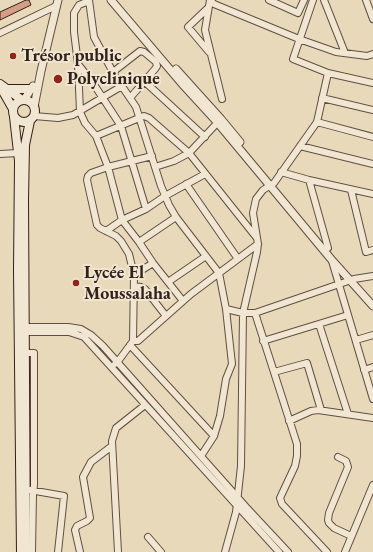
<!DOCTYPE html>
<meta charset="utf-8">
<style>
body{margin:0}
canvas{display:block;background:#e8d9ba}
</style>
<canvas width="373" height="552"></canvas>
<script>
const g = document.querySelector('canvas').getContext('2d');
g.lineJoin = 'round';
function fill(path, color) { g.fillStyle = color; g.fill(path, 'evenodd'); }
const poly = rows => new Path2D(rows.map(r => 'M' + r).join(''));
function trace(path, color, width, dash) { g.strokeStyle = color; g.lineWidth = width; g.lineCap = dash ? 'butt' : 'round'; g.setLineDash(dash || []); g.stroke(path); }
function drawText(font, color, halo, rows, align = 'center') {
  g.font = font + ' "EB Garamond",serif'; g.lineWidth = 4; g.setLineDash([]); g.textBaseline = 'middle'; g.strokeStyle = halo; g.fillStyle = color; for (const [text, x, y, turn = 0] of rows) {
    g.save(); g.translate(x, y); g.rotate((+turn || 0) * Math.PI / 180); g.textAlign = isNaN(turn) ? turn : align; if (halo) g.strokeText(text, 0, 0); g.fillText(text, 0, 0); g.restore();
  }
}
const building = poly([
 [26,0,29,0,31,5,0,20,0,12,26,0]
]);
fill(building, '#d49d84');
trace(building, '#32211a', 1);
const minor = poly([
 [89,0,94,37,115,76,136,107,161,186,169,205,176,217,219,273,226,309,232,364,226,379,220,416,214,436,201,456],
 [210,0,214,4,299,39,336,52,367,56,373,54],
 [210,0,205,30,222,99],
 [269,0,298,13,304,0],
 [313,0,293,59,328,73,373,83],
 [324,0,345,53],
 [366,0,373,19],
 [89,1,79,5,74,13,74,32,78,64,80,112,85,123,96,136,108,167,122,220,139,242,153,263,183,301],
 [208,8,188,27,209,52],
 [0,33,56,6],
 [78,64,93,83,121,126,146,209],
 [113,72,140,51,144,52,156,62,157,66,155,69,130,98],
 [144,81,205,137],
 [322,98,373,110],
 [34,116,58,118,73,115,122,86],
 [317,122,373,137],
 [96,136,139,118,144,116,149,118,189,153,256,237],
 [300,146,373,164],
 [0,154,18,153],
 [155,167,174,161,189,153,220,120],
 [281,172,309,180,373,194],
 [309,180,328,248],
 [186,184,238,259],
 [351,190,366,252,373,250],
 [106,231,122,220,146,209,165,196,205,174],
 [139,242,176,217],
 [332,261,373,399],
 [134,275,153,263],
 [168,282,206,256],
 [134,286,141,287,145,289,166,316],
 [226,309,243,313,255,313,354,279,373,276],
 [255,313,297,444,297,456,295,466,280,498,282,504,327,552],
 [319,324,348,414],
 [25,327,68,327,81,329,91,335,103,346,246,507,288,552],
 [25,332,69,332,84,337,279,552],
 [356,340,373,335],
 [133,341,138,341,191,294,258,244],
 [263,341,348,315],
 [130,345,214,436],
 [25,353,34,353,34,485,33,494,32,552],
 [115,364,119,360,133,341,134,275,129,254,121,241,116,236,100,228,97,225,87,180,88,176,91,173,108,167,152,156],
 [364,370,373,367],
 [274,372,307,363,321,410],
 [289,421,311,411,318,410,373,418],
 [338,457,346,461,348,467,329,513,328,520,329,523,334,528,351,536],
 [30,490,64,496,58,552],
 [148,537,161,552],
 [80,552,75,530,77,526,87,521,90,518,83,477,91,462,112,446],
 [118,552,112,441,116,428,145,405],
 [225,552,236,512,241,466,243,313,257,252,258,244,253,213,256,199,263,190,274,183,317,122,328,73],
 [345,552,373,485]
]);
const tertiary = poly([
 [111,0,184,86,217,122,331,259,373,306],
 [176,69,221,119,240,142],
 [24,100,33,86],
 [34,107,41,71,58,0]
]);
const secondary = poly([
 [0,84,22,100],
 [0,86,13,109],
 [8,89,31,89],
 '13 111a11 11 0 1 1 22 0a11 11 0 1 1-22 0Z',
 [14,117,19,161,18,270,21,552],
 [26,552,24,200,25,145,30,121]
]);
trace(minor, '#604f42', 8);
trace(tertiary, '#604f42', 9);
trace(secondary, '#32211a', 10);
trace(minor, '#f0e6d2', 6);
trace(tertiary, '#f0e6d2', 7);
trace(secondary, '#f0e6d2', 8);
for (const [x, y, r, color] of [
 [13,56,4,"#8f2418"],
 [58,79,5,"#8f2418"],
 [76,283,4,"#8f2418"]
]) { const dot = new Path2D(); dot.arc(x, y, r, 0, 2 * Math.PI); g.fillStyle = color; g.fill(dot); trace(dot, '#f0e6d2', 1.5); }
drawText('bold 18px', '#32211a', '#f0e6d2', [
 ["Trésor public",21,56],
 ["Polyclinique",67,79],
 ["Lycée El",84,273],
 ["Moussalaha",84,294]
], 'left');
</script>
